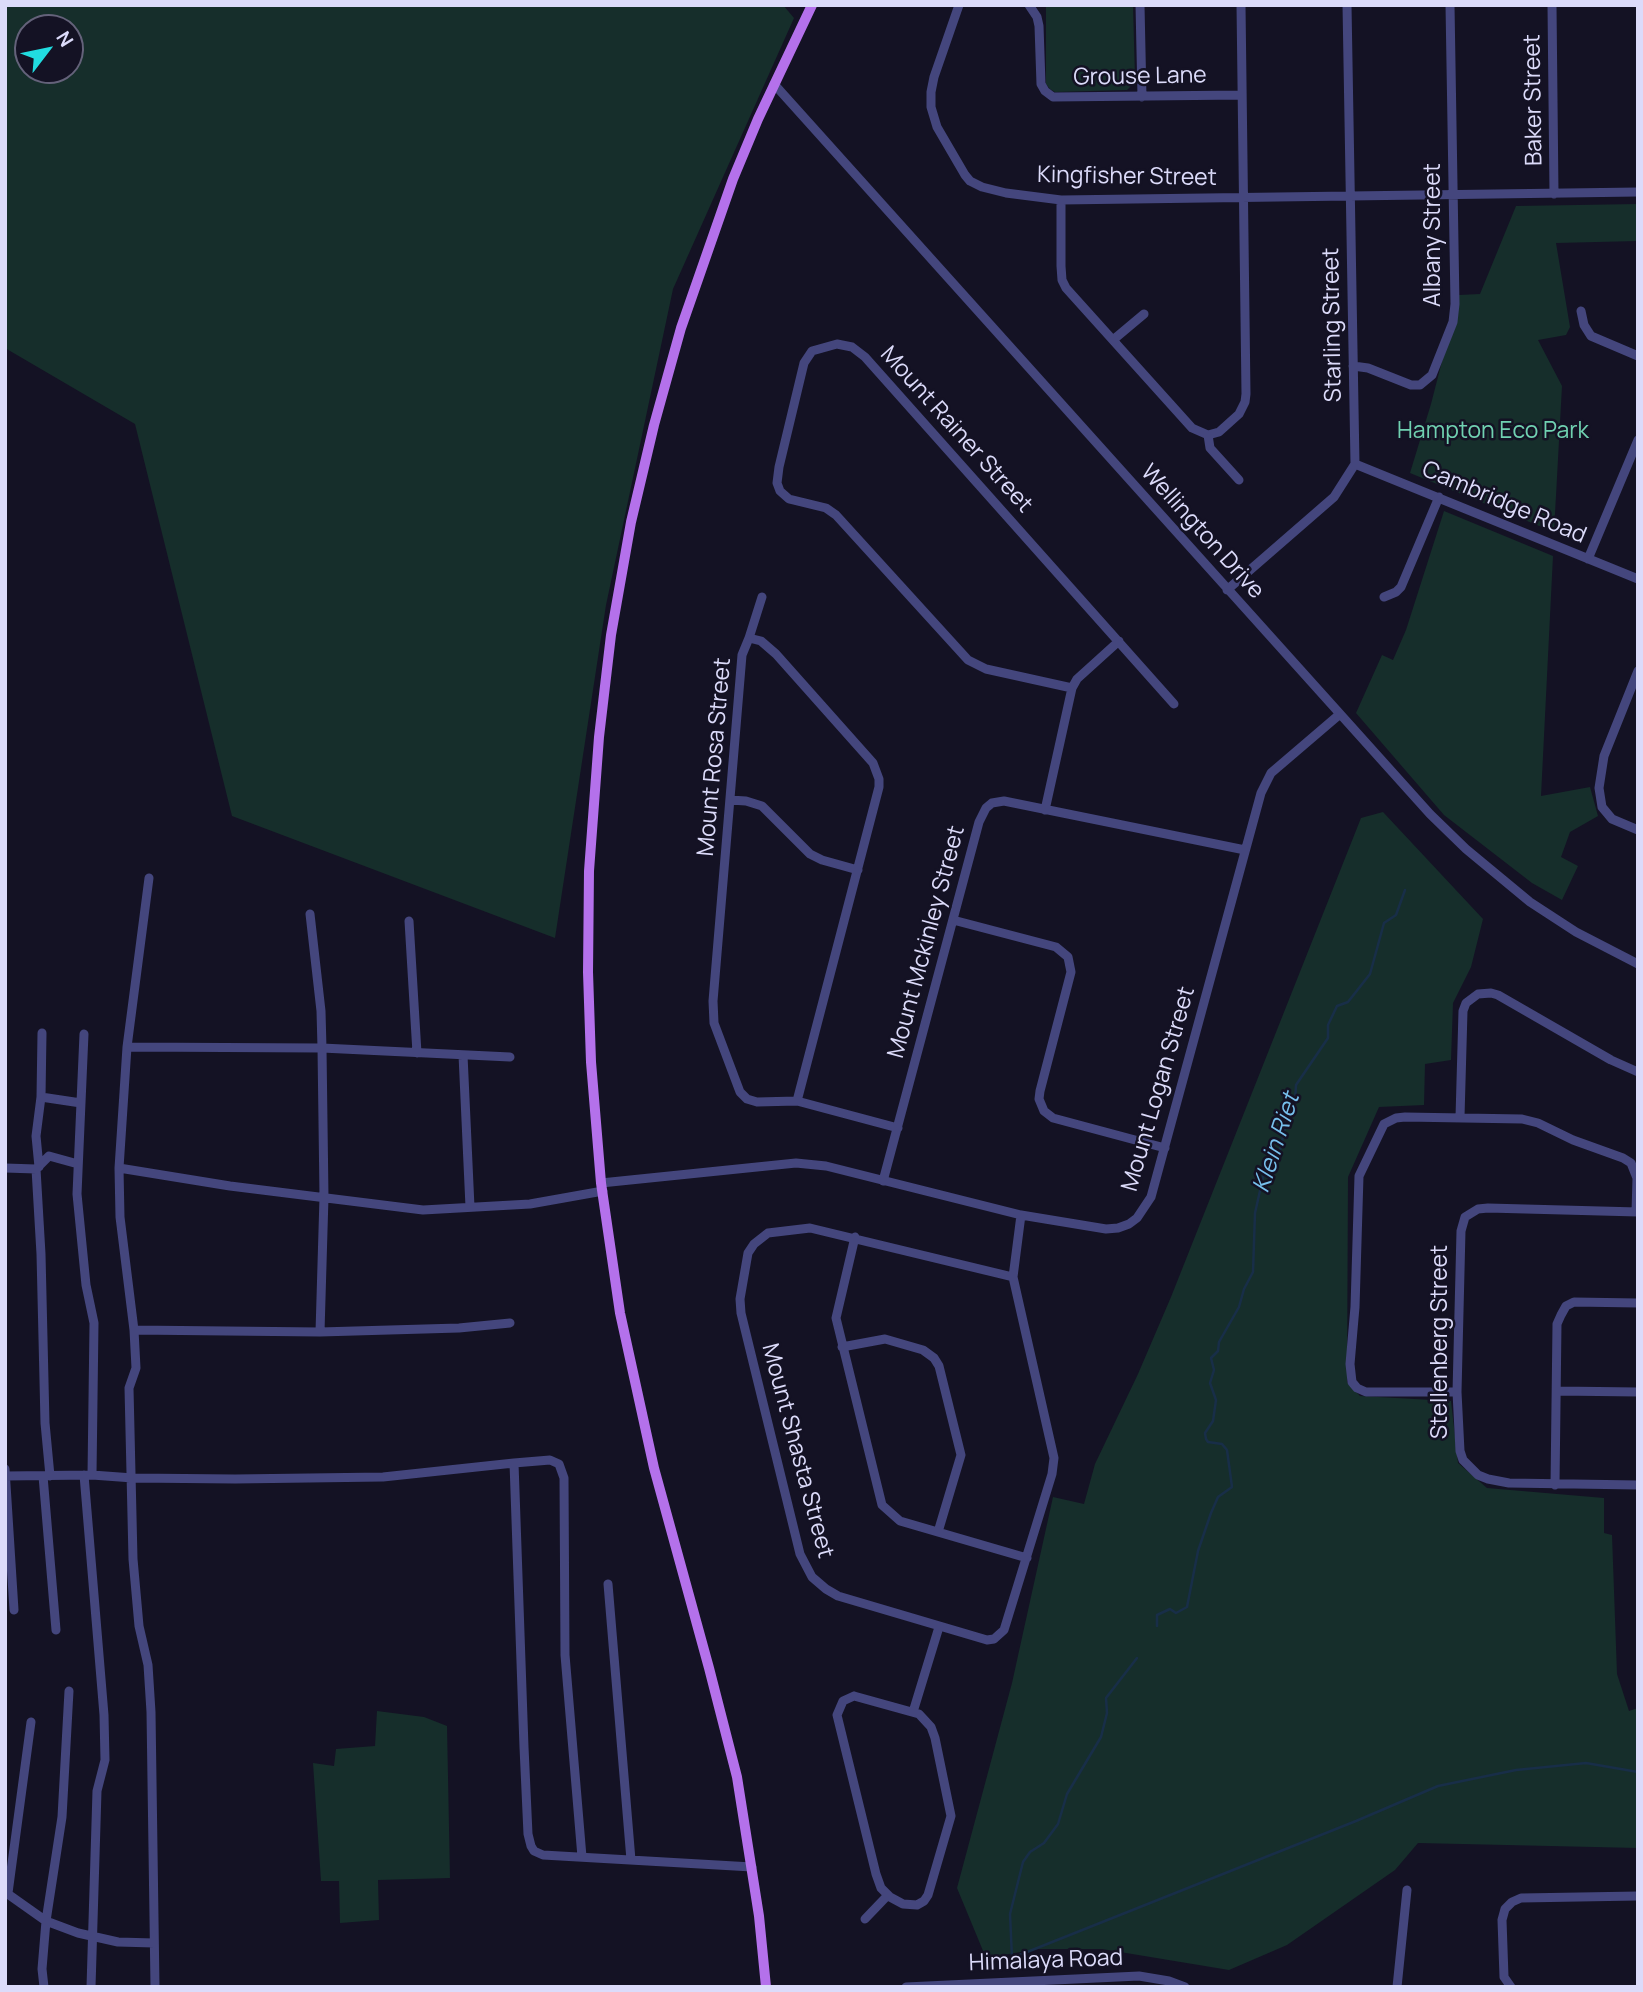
<!DOCTYPE html>
<style>
body{margin:0}
#map{position:relative;width:1643px;height:1992px;overflow:hidden;background:#141224;font-family:Manrope,sans-serif}
canvas{display:block}
.frame{position:absolute;inset:0;border:7px solid #dcdbfa;pointer-events:none}
.north{position:absolute;left:14px;top:14px;width:70px;height:70px;box-sizing:border-box;background:#141224;border:2px solid #64627a;border-radius:50%;rotate:58deg;font-size:19px;font-weight:700;line-height:28px;text-align:center;color:#dcdbfa}
.north::after{content:'';display:block;margin:auto;width:24px;height:32px;background:#21dce0;clip-path:polygon(50% 0,100% 100%,50% 72%,0 100%)}
</style>
<div id="map">
<canvas width="1643" height="1992"></canvas>
<div class="frame"></div>
<div class="north">N</div>
</div>
<script>
const g = document.querySelector('canvas').getContext('2d');
g.lineJoin = 'round';
function fill(path, color) { g.fillStyle = color; g.fill(path, 'evenodd'); }
const poly = rows => new Path2D(rows.map(r => 'M' + r).join(''));
function trace(path, color, width, dash) { g.strokeStyle = color; g.lineWidth = width; g.lineCap = dash ? 'butt' : 'round'; g.setLineDash(dash || []); g.stroke(path); }
function drawText(font, color, halo, rows, align = 'center') {
  g.font = font + ' Manrope,sans-serif'; g.lineWidth = 5; g.setLineDash([]); g.textBaseline = 'middle'; g.strokeStyle = halo; g.fillStyle = color; for (const [text, x, y, turn = 0] of rows) {
    g.save(); g.translate(x, y); g.rotate((+turn || 0) * Math.PI / 180); g.textAlign = isNaN(turn) ? turn : align; if (halo) g.strokeText(text, 0, 0); g.fillText(text, 0, 0); g.restore();
  }
}
fill(poly([
 [5,5,783,5,794,18,673,289,606,605,555,938,232,816,135,424,5,348],
 [70,28,70,70,28,70,28,28],
 [1046,5,1133,5,1135,79,1131,86,1127,90,1055,92,1050,89,1046,84],
 [1638,204,1638,241,1556,243,1570,327,1566,335,1538,340,1562,386,1554,532,1410,473,1431,404,1459,295,1480,294,1516,206],
 [1444,511,1553,556,1541,796,1590,787,1598,816,1570,832,1561,857,1578,866,1562,900,1532,883,1444,815,1356,713,1382,655,1393,660,1406,630],
 [1383,812,1483,919,1471,967,1453,1003,1451,1060,1425,1064,1424,1105,1379,1107,1348,1177,1347,1382,1360,1396,1451,1401,1458,1463,1487,1488,1604,1498,1604,1533,1612,1535,1617,1674,1629,1711,1638,1708,1638,1848,1418,1843,1395,1870,1287,1945,1229,1970,1102,1949,1038,1949,986,1958,957,1888,1012,1683,1053,1497,1084,1504,1095,1464,1138,1374,1171,1297,1361,818],
 [377,1711,424,1717,447,1726,450,1878,378,1880,379,1920,340,1923,339,1881,321,1881,313,1763,334,1766,336,1749,375,1746]
]), '#162e2b');
trace(poly([
 [1157,1626,1157,1615,1170,1609,1176,1613,1187,1607,1198,1551,1211,1513,1218,1497,1232,1487,1227,1450,1222,1444,1208,1442,1206,1439,1205,1433,1213,1421,1216,1400,1210,1383,1214,1370,1211,1358,1218,1351,1219,1342,1239,1307,1244,1289,1253,1272,1255,1213,1264,1173,1272,1166,1280,1150,1289,1110,1295,1103,1296,1085,1328,1038,1328,1025,1337,1006,1348,1002,1370,974,1384,923,1396,915,1405,890],
 [1137,1658,1106,1698,1107,1713,1101,1737,1067,1794,1058,1824,1044,1843,1030,1852,1023,1862,1010,1914,1012,1958,1356,1821,1438,1786,1516,1770,1586,1763,1638,1772]
]), '#182e48', 2.5);
trace(poly([
 [959,5,934,77,931,92,931,107,937,127,965,175,970,181,982,187,1006,193,1061,200,1638,192],
 [1029,5,1037,17,1039,26,1041,84,1045,91,1053,97,1242,95],
 [1140,5,1142,97],
 [1552,5,1554,194],
 [774,84,1430,814,1466,849,1530,902,1576,932,1638,964],
 [1061,200,1061,266,1062,280,1066,288,1192,428,1208,435,1219,432,1239,414,1245,402,1246,394,1241,5],
 [1581,311,1584,325,1591,336,1638,356],
 [1113,340,1144,314],
 [1353,366,1368,368,1411,385,1420,385,1432,375,1453,322,1455,304,1450,5],
 [1208,435,1210,448,1239,480],
 [1355,464,1638,579],
 [1588,559,1638,440],
 [1227,590,1334,497,1355,464,1347,5],
 [1384,597,1396,592,1401,587,1439,497],
 [749,638,762,597],
 [1638,671,1604,756,1599,788,1602,807,1612,819,1638,830],
 [1072,688,986,669,968,660,836,515,826,508,789,499,780,491,777,483,779,467,804,363,812,351,837,344,852,347,865,357,1174,704],
 [730,800,746,801,762,806,810,854,822,860,858,870],
 [1045,810,1072,688,1077,679,1119,641],
 [149,878,127,1047,119,1168,120,1217,134,1330,136,1368,129,1388,133,1559,139,1626,148,1665,151,1712,155,1987],
 [310,914,321,1011,322,1048,324,1197,320,1332],
 [953,920,1056,947,1068,957,1071,972,1040,1091,1039,1099,1044,1111,1053,1118,1165,1148],
 [409,921,417,1053],
 [84,1034,77,1194,86,1285,94,1323,92,1475],
 [127,1047,322,1048,510,1057],
 [463,1055,470,1207],
 [41,1097,81,1103],
 [797,1101,879,787,879,779,873,763,776,654,761,641,749,638,742,655,713,1001,714,1023,740,1092,747,1099,757,1102,797,1101,898,1128],
 [1460,1117,1463,1011,1466,1003,1478,994,1491,993,1498,995,1611,1060,1638,1072],
 [39,1167,36,1136,41,1097,42,1033],
 [5,1168,36,1169,49,1156,78,1164],
 [119,1168,230,1186,423,1210,530,1204,603,1191],
 [36,1169,41,1254,45,1423,50,1476],
 [883,1181,979,822,986,808,992,803,1004,801,1245,850],
 [601,1183,796,1163,826,1166,1021,1215,1106,1229,1118,1228,1129,1224,1137,1218,1151,1197,1261,793,1271,773,1340,714],
 [1638,1212,1488,1208,1478,1209,1465,1217,1461,1231,1457,1392,1460,1451,1463,1460,1478,1475,1488,1479,1509,1483,1638,1485],
 [855,1237,836,1318,882,1505,900,1521,1027,1558],
 [1013,1277,1054,1458,1052,1474,1004,1630,994,1639,987,1640,838,1596,826,1589,812,1577,800,1554,741,1313,740,1299,748,1253,754,1244,768,1233,810,1228,1013,1277,1021,1215],
 [134,1330,320,1332,459,1328,510,1323],
 [842,1347,885,1339,923,1350,934,1358,939,1366,961,1455,938,1532],
 [1558,1391,1638,1392],
 [1457,1392,1366,1392,1357,1388,1352,1382,1350,1364,1355,1307,1359,1176,1384,1124,1396,1118,1405,1117,1522,1119,1538,1123,1573,1140,1623,1158,1631,1163,1637,1178,1636,1212],
 [514,1463,524,1747,528,1834,531,1846,534,1851,543,1855,752,1867],
 [5,1469,14,1610],
 [84,1475,104,1715,105,1760,97,1791,91,1987],
 [5,1476,92,1475,133,1478,235,1479,383,1477,514,1463,550,1460,559,1464,564,1478,565,1655,582,1857],
 [43,1476,56,1630],
 [1555,1485,1557,1324,1561,1315,1566,1306,1574,1302,1638,1303],
 [608,1584,631,1860],
 [854,1696,919,1714,931,1727,935,1738,951,1816,928,1895,924,1901,917,1905,903,1904,890,1897,881,1888,876,1874,837,1715,843,1701,854,1696],
 [913,1712,939,1627],
 [5,1892,46,1921,78,1933,118,1942,154,1943],
 [8,1893,31,1722],
 [865,1919,888,1895],
 [44,1987,42,1969,46,1921,62,1817,69,1691],
 [906,1987,1139,1976,1169,1981,1185,1987],
 [1397,1987,1407,1890],
 [1511,1987,1504,1977,1502,1920,1505,1909,1512,1902,1521,1898,1638,1896]
]), '#44467d', 9);
trace(poly([
 [766,1987,759,1916,737,1777,709,1668,654,1468,620,1313,601,1183,591,1062,588,972,589,871,599,737,611,635,631,522,654,425,681,328,733,179,758,119,812,5]
]), '#b471eb', 10);
drawText('23px', '#dcdbfa', '#141224', [
 ["Grouse Lane",1140,77,-1],
 ["Baker Street",1534,100,-91],
 ["Kingfisher Street",1127,177,1],
 ["Albany Street",1434,235,-90],
 ["Starling Street",1333,325,-91],
 ["Mount Rainer Street",956,430,48],
 ["Cambridge Road",1504,503,23],
 ["Wellington Drive",1202,532,48],
 ["Mount Rosa Street",715,757,-85],
 ["Mount Mckinley Street",927,942,-75],
 ["Mount Logan Street",1159,1089,-74],
 ["Stellenberg Street",1441,1342,-90],
 ["Mount Shasta Street",797,1451,75],
 ["Himalaya Road",1046,1961,-2]
]);
drawText('23px', '#70d1b1', '#141224', [
 ["Hampton Eco Park",1493,432]
]);
drawText('italic 24px', '#77bfec', '#141224', [
 ["Klein Riet",1277,1143,-72]
]);
</script>
